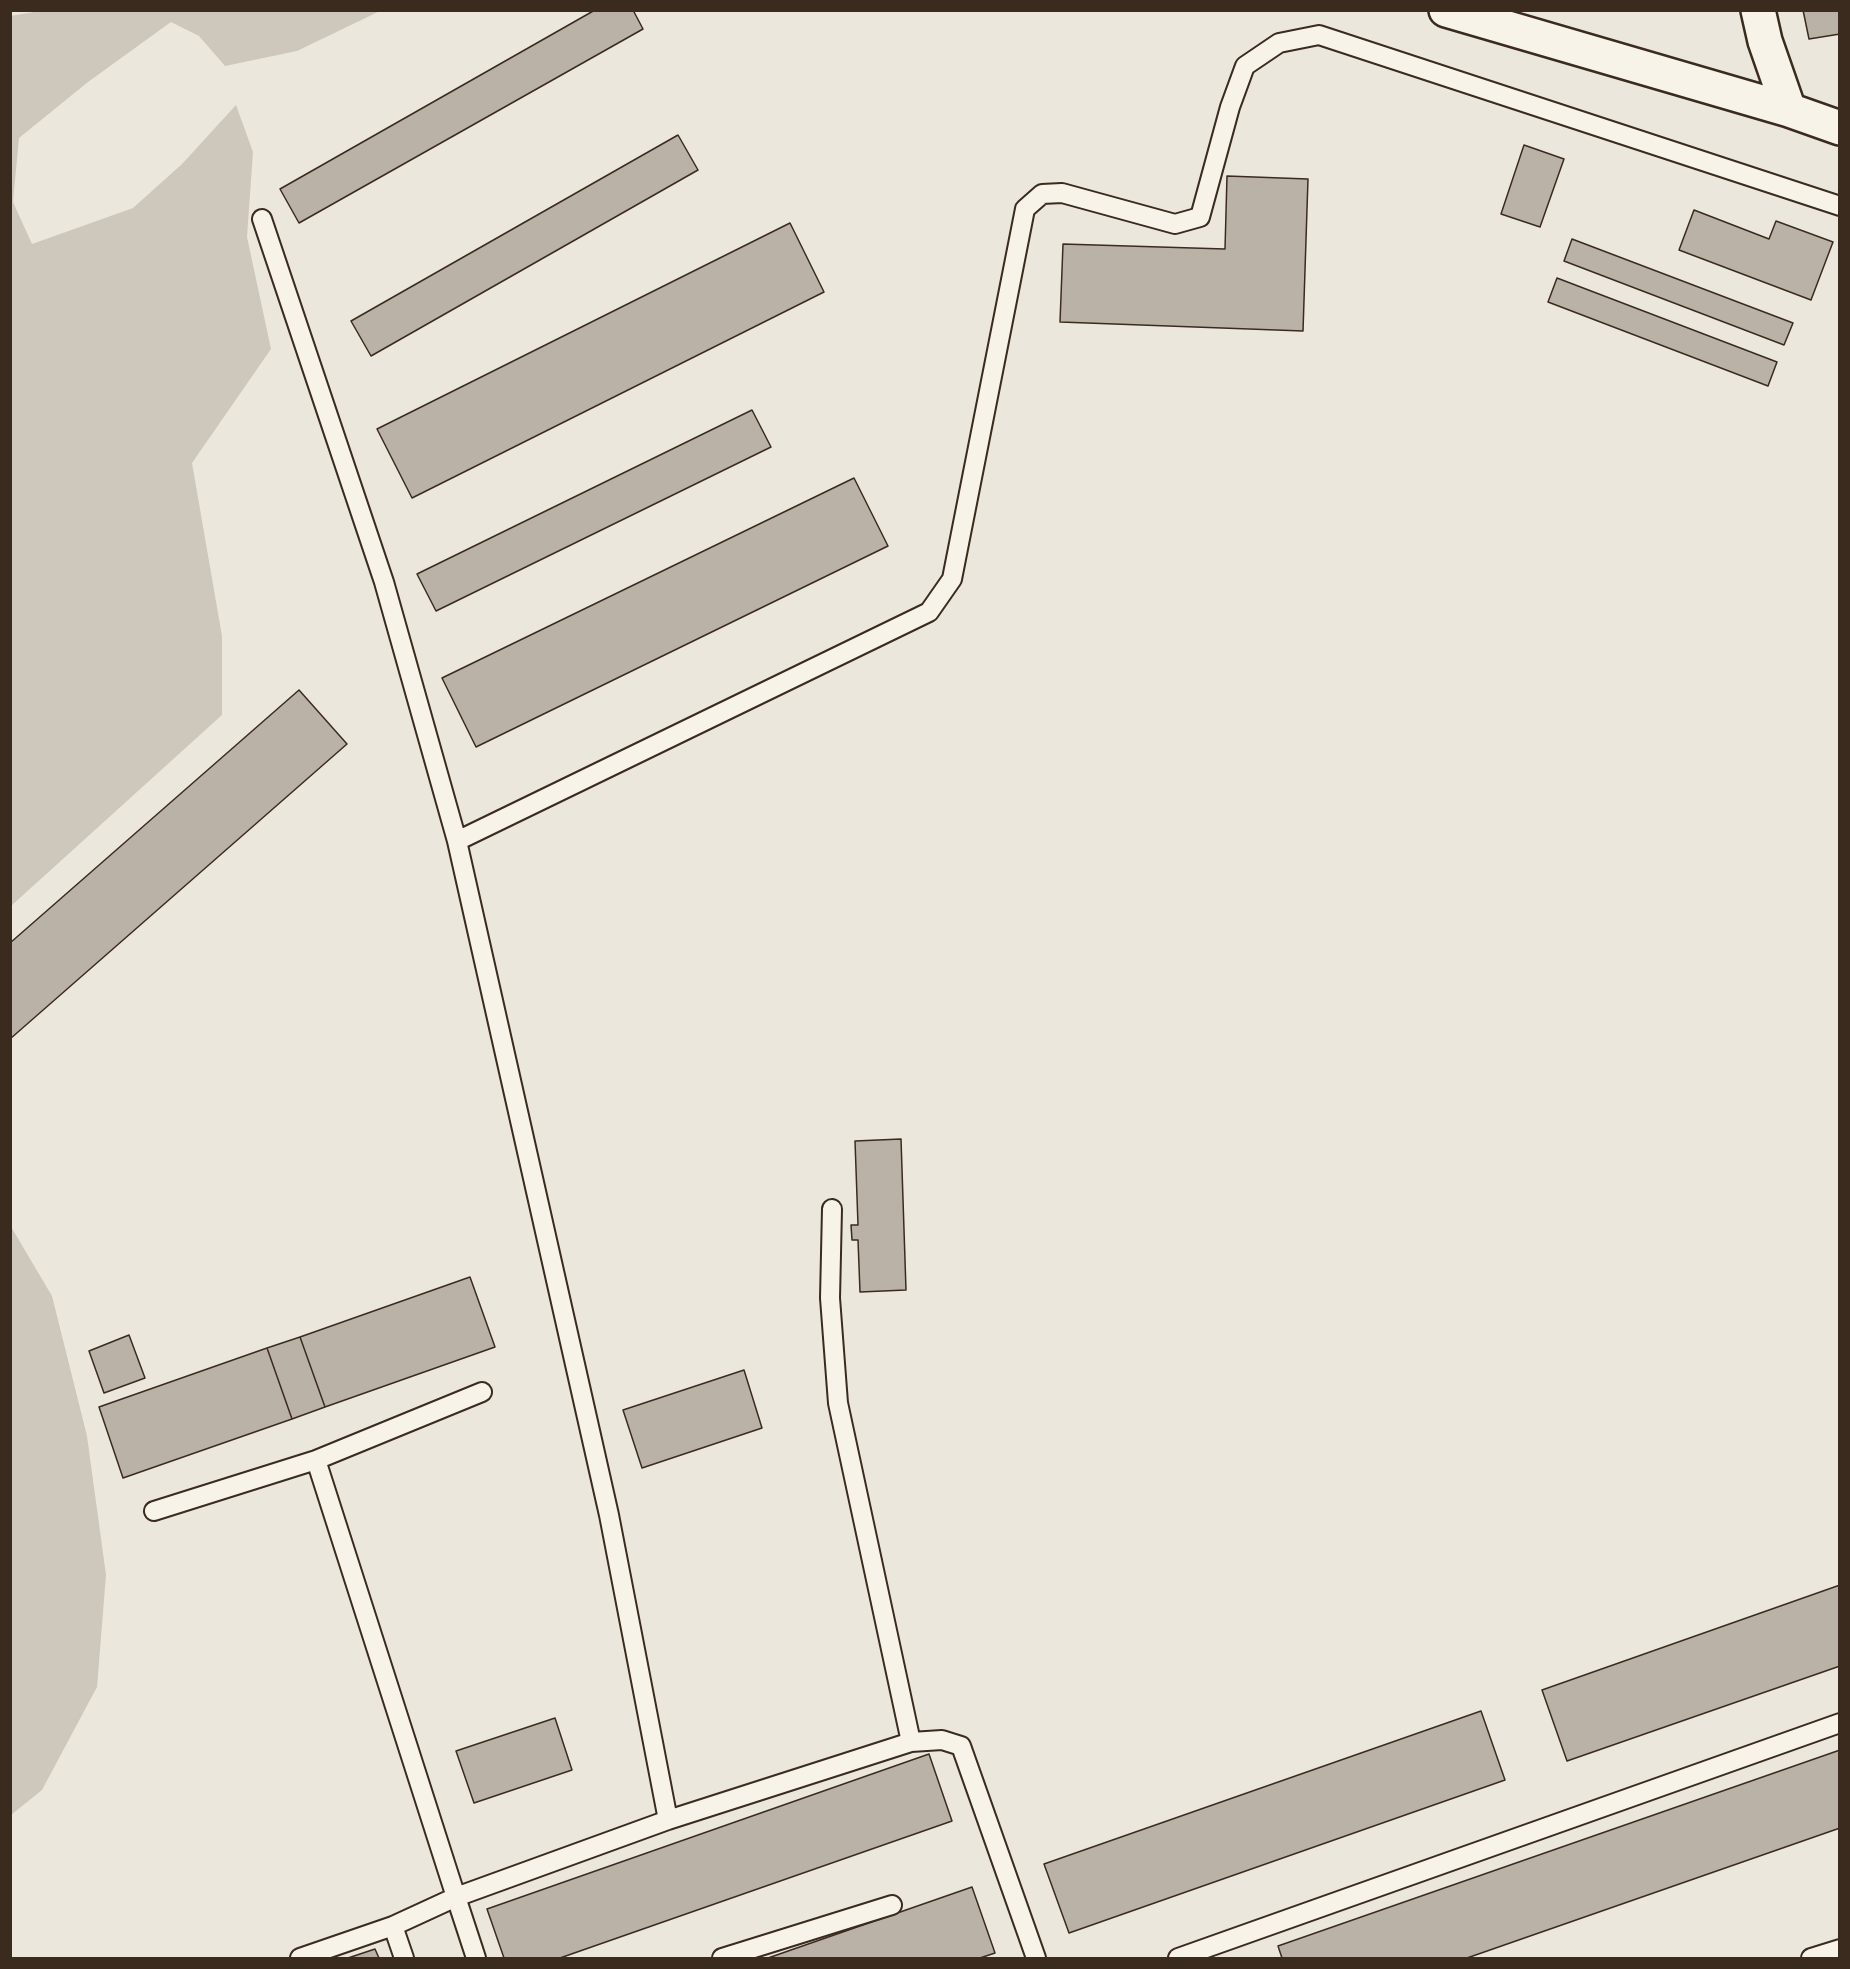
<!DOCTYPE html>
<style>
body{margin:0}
#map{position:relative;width:1850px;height:1969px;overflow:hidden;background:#ece7dc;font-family:Mali,sans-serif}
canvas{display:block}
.frame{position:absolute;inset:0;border:12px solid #3b2a1e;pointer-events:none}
</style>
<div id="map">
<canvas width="1850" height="1969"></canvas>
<div class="frame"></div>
</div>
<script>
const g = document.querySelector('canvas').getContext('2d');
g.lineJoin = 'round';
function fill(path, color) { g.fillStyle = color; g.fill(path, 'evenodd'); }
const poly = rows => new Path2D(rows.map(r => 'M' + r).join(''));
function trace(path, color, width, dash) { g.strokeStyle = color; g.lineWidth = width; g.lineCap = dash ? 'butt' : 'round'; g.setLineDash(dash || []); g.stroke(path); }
fill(poly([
 [40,11,380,11,297,51,225,66,199,36,171,22,88,82,19,138,13,202,32,244,133,208,182,164,236,105,253,152,247,237,271,349,192,463,222,636,222,715,11,906,10,16],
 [10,1225,52,1296,87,1436,106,1575,97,1687,42,1790,11,1815]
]), '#cec8bc');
const building = poly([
 [595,10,633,10,643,29,299,223,280,189,595,10],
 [1803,10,1840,10,1840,34,1809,39,1803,10],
 [678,135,698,170,371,356,351,321,678,135],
 [1524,145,1564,159,1540,227,1501,214,1524,145],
 [1227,176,1308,179,1303,331,1060,322,1063,244,1225,249,1227,176],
 [1694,210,1769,239,1776,221,1833,242,1811,300,1679,250,1694,210],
 [790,223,824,292,412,498,377,429,790,223],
 [1572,239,1793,323,1784,345,1564,261,1572,239],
 [1557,278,1777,362,1768,386,1548,302,1557,278],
 [752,410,771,447,436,611,417,574,752,410],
 [854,478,888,546,476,747,442,678,854,478],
 [299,690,347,744,10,1039,10,943,299,690],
 [901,1139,906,1290,860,1292,858,1240,852,1240,851,1225,858,1225,855,1141,901,1139],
 [470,1277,495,1347,325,1407,300,1337,470,1277],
 [129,1335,145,1378,104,1393,89,1351,129,1335],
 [300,1337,325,1407,292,1419,267,1348,300,1337],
 [267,1348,292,1419,123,1478,99,1407,267,1348],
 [744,1370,762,1428,642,1468,623,1410,744,1370],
 [1840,1585,1840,1666,1567,1761,1542,1690,1840,1585],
 [1481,1711,1505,1780,1069,1933,1044,1864,1481,1711],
 [555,1718,572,1770,474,1803,456,1751,555,1718],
 [1840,1750,1840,1828,1467,1958,1282,1958,1278,1946,1840,1750],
 [929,1754,952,1821,560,1958,504,1958,487,1909,929,1754],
 [972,1887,995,1953,980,1958,768,1958,972,1887],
 [375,1949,379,1958,348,1958,375,1949]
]);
fill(building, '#bab2a7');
trace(building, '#3b2a1e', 1.5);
const service = poly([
 [262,219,384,582,457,841,609,1515,668,1820],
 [457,841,929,612,952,579,1025,209,1042,194,1062,193,1175,224,1200,217,1230,107,1245,66,1279,43,1319,35,1840,206],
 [154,1511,316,1460,482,1392],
 [911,1742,942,1740,961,1746,1036,1958],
 [393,1926,404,1958],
 [300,1958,393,1926,456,1897,316,1460],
 [476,1958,456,1897,668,1820,911,1742,838,1403,830,1298,832,1209],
 [722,1958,892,1905],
 [1178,1958,1840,1723],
 [1811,1958,1840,1949]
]);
const minor = poly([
 [1446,10,1789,110,1840,128],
 [1758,10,1765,41,1789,110]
]);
trace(service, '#3b2a1e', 22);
trace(minor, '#3b2a1e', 38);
trace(service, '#f7f3e8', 18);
trace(minor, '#f7f3e8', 33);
</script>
